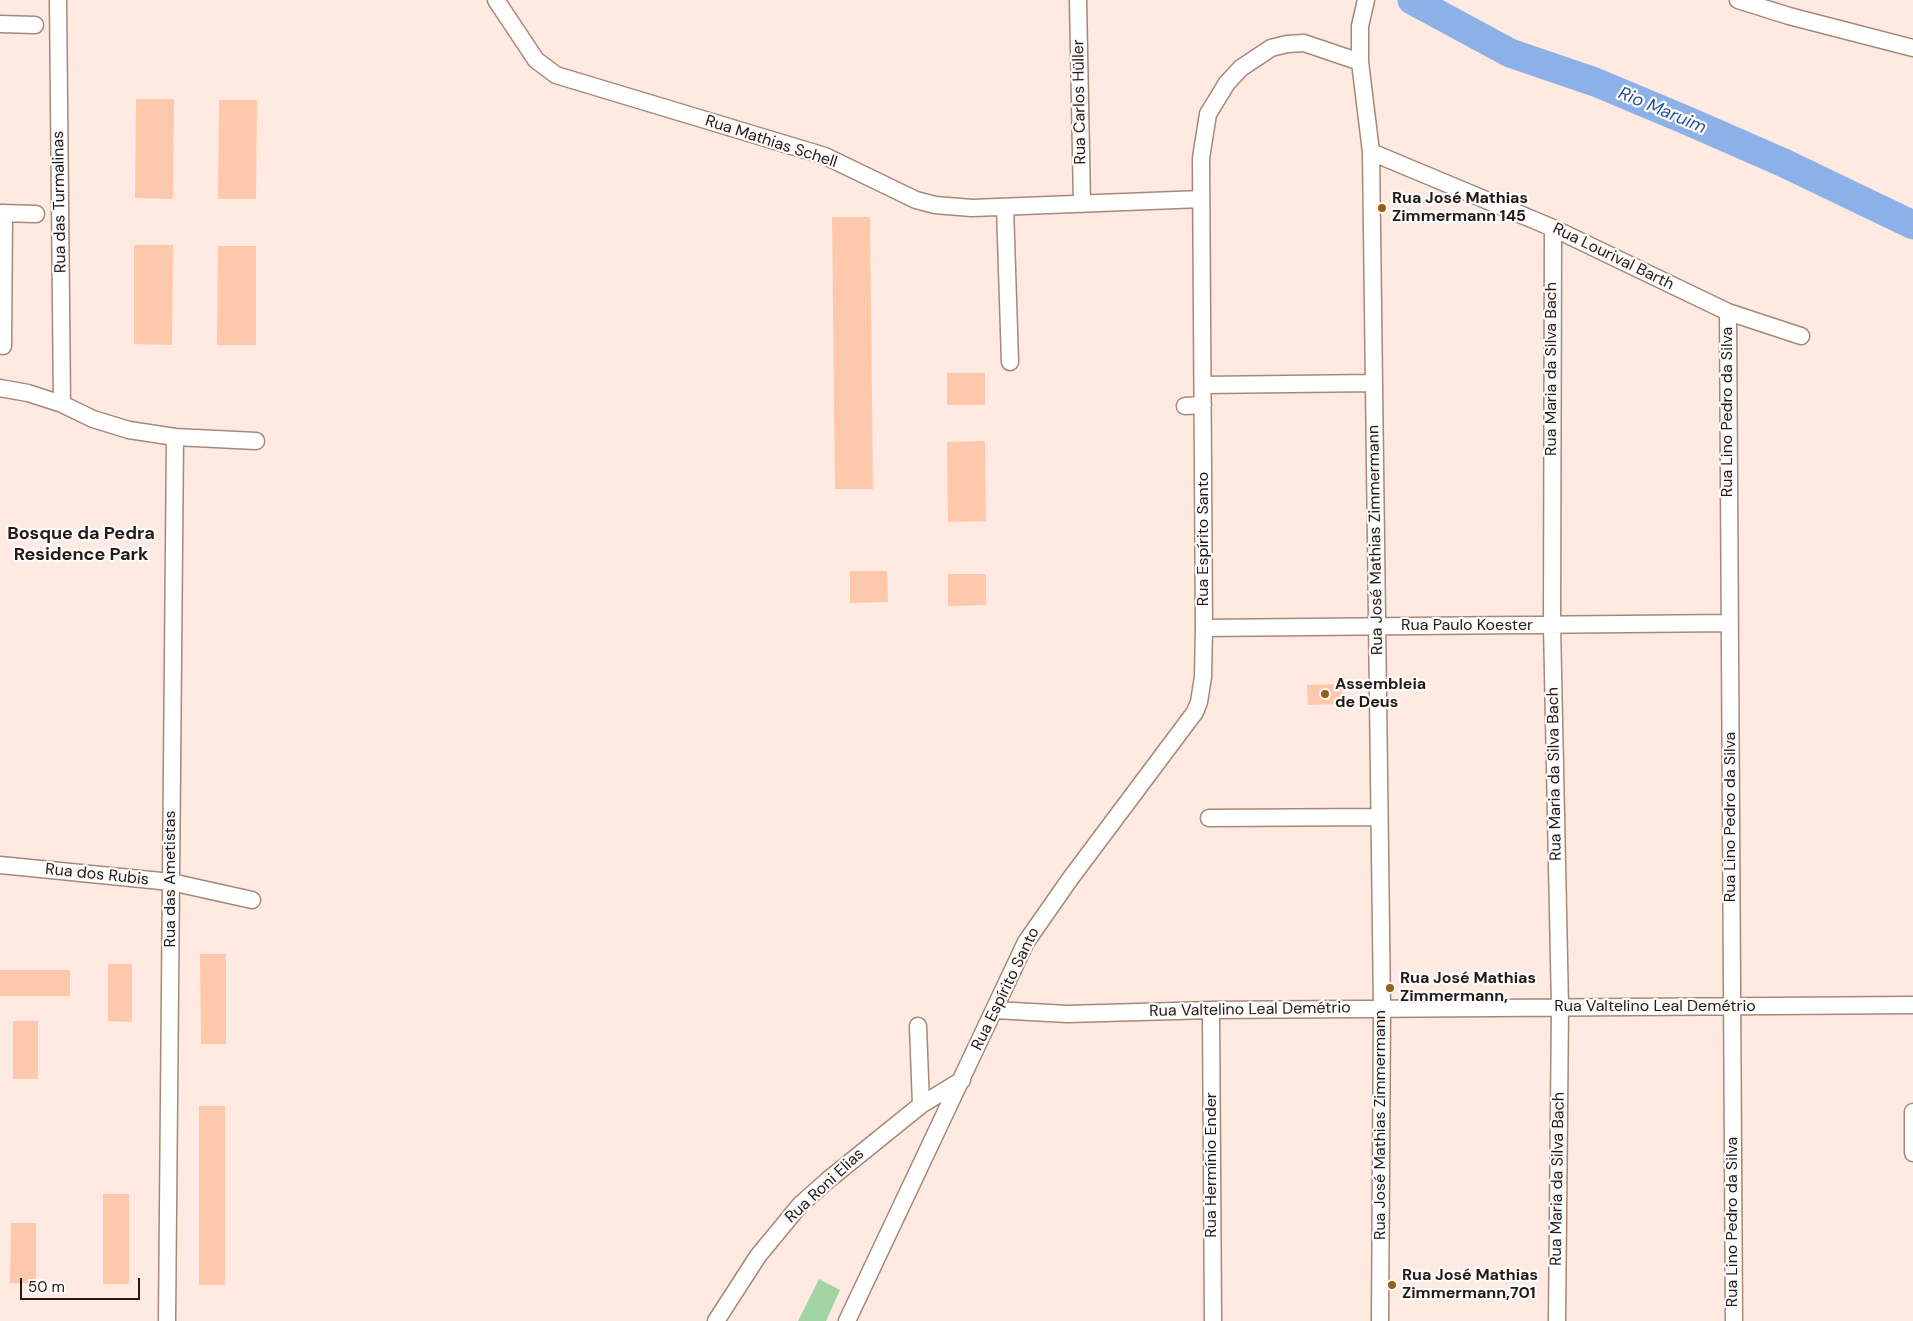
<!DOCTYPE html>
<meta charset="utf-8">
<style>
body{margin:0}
#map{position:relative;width:1913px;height:1321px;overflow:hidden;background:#feeae0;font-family:"DM Sans",sans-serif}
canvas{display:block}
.scale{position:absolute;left:20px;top:1278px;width:120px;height:22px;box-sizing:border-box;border:2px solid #241913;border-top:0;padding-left:6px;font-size:15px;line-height:18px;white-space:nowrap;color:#241913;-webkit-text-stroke:4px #fcfcfc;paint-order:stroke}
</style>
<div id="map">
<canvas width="1913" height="1321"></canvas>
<div class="scale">50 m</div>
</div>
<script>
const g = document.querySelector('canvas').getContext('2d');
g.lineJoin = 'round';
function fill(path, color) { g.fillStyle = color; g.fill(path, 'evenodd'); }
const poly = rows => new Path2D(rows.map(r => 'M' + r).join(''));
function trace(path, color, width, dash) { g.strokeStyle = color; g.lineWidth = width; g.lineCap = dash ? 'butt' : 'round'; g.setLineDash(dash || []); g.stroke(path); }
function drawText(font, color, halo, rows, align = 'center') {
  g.font = font + ' "DM Sans",sans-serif'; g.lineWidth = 4.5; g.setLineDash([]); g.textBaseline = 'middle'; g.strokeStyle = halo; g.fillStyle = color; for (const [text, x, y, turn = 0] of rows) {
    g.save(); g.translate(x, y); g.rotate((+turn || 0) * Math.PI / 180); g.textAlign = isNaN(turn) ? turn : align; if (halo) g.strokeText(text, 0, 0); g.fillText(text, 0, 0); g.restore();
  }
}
fill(poly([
 [819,1279,840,1290,826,1321,798,1321]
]), '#a3d5a4');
trace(poly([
 [1412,0,1510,53,1595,82,1688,121,1784,163,1913,225]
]), '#8cb0e8', 29);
fill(poly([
 [136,99,174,99,173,199,135,198],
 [219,100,257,100,256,199,218,199],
 [832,217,870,217,873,489,835,489],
 [134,245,173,245,172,345,134,344],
 [218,246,256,246,256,345,217,345],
 [947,373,985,373,985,405,947,405],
 [985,441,986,521,948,522,947,442],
 [850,571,887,571,888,602,850,603],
 [948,574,986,574,986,605,948,606],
 [1342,684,1342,704,1308,705,1307,685],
 [200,954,226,954,226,1044,201,1044],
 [108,964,132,964,132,1022,108,1021],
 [0,970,70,970,70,996,0,996],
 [13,1021,38,1021,38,1079,13,1079],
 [199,1106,225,1106,225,1285,199,1285],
 [103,1194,129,1194,129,1284,103,1284],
 [11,1223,36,1223,36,1283,10,1283]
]), '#fec8ac');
const minor = poly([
 [58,0,62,404],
 [496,0,536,60,556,75,825,156,916,200,935,205,972,208,1201,199],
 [1078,0,1082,204],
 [1366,0,1360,26,1360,62,1371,152,1382,1008,1380,1321],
 [1738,0,1789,16,1913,48],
 [0,24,35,25],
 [1371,152,1553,228,1728,312,1801,336],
 [1005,207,1010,362],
 [0,213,36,214],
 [1553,228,1552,625,1560,1007,1557,1321],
 [1728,312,1734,1321],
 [3,346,4,213],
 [1203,385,1374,383],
 [0,388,28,393,62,404,93,419,129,430,175,437,256,441],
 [1185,406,1203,405],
 [1204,628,1730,623],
 [1209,818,1379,817],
 [0,865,171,882,252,900],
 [995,1010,1067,1014,1211,1010,1913,1005],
 [1211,1010,1213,1321],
 [918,1026,921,1105],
 [1913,1112,1913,1153],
 [167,1321,175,437],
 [716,1321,758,1256,800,1205,828,1180,921,1105,962,1080],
 [847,1321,1026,942,1070,879,1195,712,1199,702,1203,677,1204,628,1201,158,1208,114,1227,83,1241,68,1271,48,1287,44,1304,43,1360,62]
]);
trace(minor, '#a68878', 19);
trace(minor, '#fff', 16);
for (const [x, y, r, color] of [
 [1382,208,5,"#975f1a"],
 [1325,694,5,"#975f1a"],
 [1390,988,5,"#975f1a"],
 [1392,1285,5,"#975f1a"]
]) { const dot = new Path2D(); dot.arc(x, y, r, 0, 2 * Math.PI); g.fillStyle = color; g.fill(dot); trace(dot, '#fcfcfc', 2); }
drawText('16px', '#241913', '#fcfcfc', [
 ["Rua Carlos Hüller",1080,102,-91],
 ["Rua Mathias Schell",771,142,18],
 ["Rua das Turmalinas",60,202,-91],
 ["Rua Lourival Barth",1613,257,26],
 ["Rua Maria da Silva Bach",1552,369,-90],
 ["Rua Lino Pedro da Silva",1728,412,-90],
 ["Rua Espírito Santo",1204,539,-90],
 ["Rua José Mathias Zimmermann",1376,540,-91],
 ["Rua Paulo Koester",1467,626],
 ["Rua Maria da Silva Bach",1555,774,-91],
 ["Rua Lino Pedro da Silva",1731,817,-90],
 ["Rua dos Rubis",97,875,6],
 ["Rua das Ametistas",171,879,-90],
 ["Rua Espírito Santo",1006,989,-64],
 ["Rua Valtelino Leal Demétrio",1655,1007],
 ["Rua Valtelino Leal Demétrio",1250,1010,-1],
 ["Rua José Mathias Zimmermann",1381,1125,-90],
 ["Rua Hermínio Ender",1212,1165,-90],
 ["Rua Maria da Silva Bach",1558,1179,-89],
 ["Rua Roni Elias",825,1186,-43],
 ["Rua Lino Pedro da Silva",1733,1222,-90]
]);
drawText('bold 16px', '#241913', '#fcfcfc', [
 ["Rua José Mathias",1392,199],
 ["Zimmermann 145",1392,217],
 ["Assembleia",1335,685],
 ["de Deus",1335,703],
 ["Rua José Mathias",1400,979],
 ["Zimmermann,",1400,997],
 ["Rua José Mathias",1402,1276],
 ["Zimmermann,701",1402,1294]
], 'left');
drawText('italic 18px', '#275296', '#fcfcfc', [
 ["Rio Maruim",1662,111,23]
]);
drawText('bold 18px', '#241913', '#fcfcfc', [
 ["Bosque da Pedra",81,534],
 ["Residence Park",81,555]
]);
</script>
